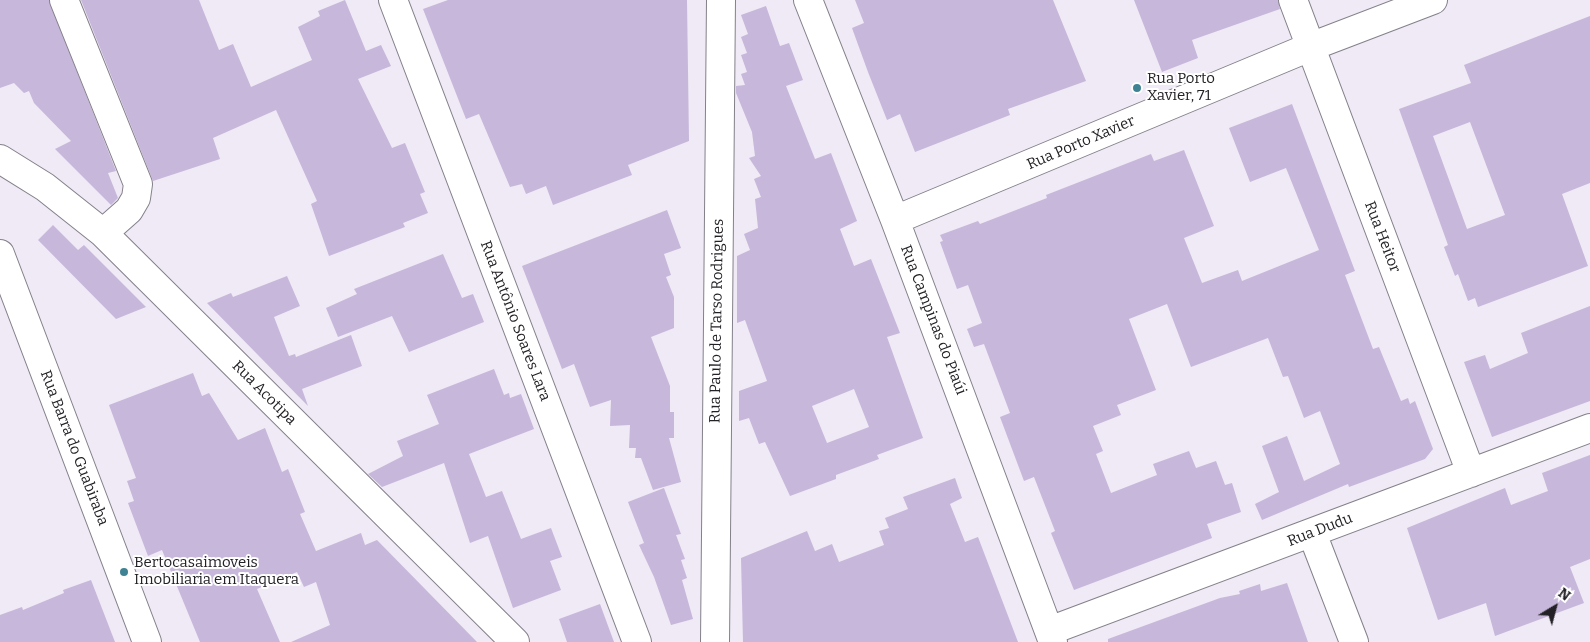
<!DOCTYPE html>
<meta charset="utf-8">
<style>
body{margin:0}
#map{position:relative;width:1590px;height:642px;overflow:hidden;background:#efeaf5;font-family:Bitter,serif}
canvas{display:block}
.north{position:absolute;left:1530px;top:582px;width:50px;height:50px;-webkit-text-stroke:4px #fff;paint-order:stroke;rotate:37deg;font-size:14px;font-weight:700;line-height:20px;text-align:center;color:#232125}
.north::after{content:'';display:block;margin:auto;width:18px;height:22px;background:#232125;clip-path:polygon(50% 0,100% 100%,50% 72%,0 100%)}
</style>
<div id="map">
<canvas width="1590" height="642"></canvas>
<div class="north">N</div>
</div>
<script>
const g = document.querySelector('canvas').getContext('2d');
g.lineJoin = 'round';
function fill(path, color) { g.fillStyle = color; g.fill(path, 'evenodd'); }
const poly = rows => new Path2D(rows.map(r => 'M' + r).join(''));
function trace(path, color, width, dash) { g.strokeStyle = color; g.lineWidth = width; g.lineCap = dash ? 'butt' : 'round'; g.setLineDash(dash || []); g.stroke(path); }
function drawText(font, color, halo, rows, align = 'center') {
  g.font = font + ' Bitter,serif'; g.lineWidth = 4; g.setLineDash([]); g.textBaseline = 'middle'; g.strokeStyle = halo; g.fillStyle = color; for (const [text, x, y, turn = 0] of rows) {
    g.save(); g.translate(x, y); g.rotate((+turn || 0) * Math.PI / 180); g.textAlign = isNaN(turn) ? turn : align; if (halo) g.strokeText(text, 0, 0); g.fillText(text, 0, 0); g.restore();
  }
}
fill(poly([
 [0,0,49,0,116,171,108,173,118,198,111,205,55,149,71,141,34,103,29,91,24,93,14,83,0,88],
 [81,0,199,0,219,50,233,44,251,87,312,60,298,27,320,16,318,11,345,0,366,51,381,45,391,66,358,79,392,148,405,143,425,192,420,194,428,213,403,223,405,227,329,256,311,204,317,201,276,110,213,138,220,159,153,181],
 [448,0,687,0,689,141,628,165,632,175,553,205,546,186,526,194,522,184,510,187,479,114,466,119,423,9],
 [855,0,1053,0,1086,81,1008,109,1010,115,915,152,900,114,887,120,868,72,852,28,864,23],
 [1134,0,1278,0,1280,9,1192,40,1198,58,1162,72],
 [766,6,780,46,789,43,803,80,786,86,815,159,831,153,857,221,840,229,854,266,871,259,900,333,887,337,923,438,877,455,879,459,836,475,836,479,790,496,765,442,759,444,749,418,739,421,739,391,767,381,745,320,737,323,737,256,750,250,744,234,758,228,755,199,761,197,754,179,761,176,749,158,755,156,752,132,736,93,736,86,745,85,741,74,747,72,741,55,747,53,741,37,748,34,741,15],
 [854,389,869,427,827,443,812,406],
 [1590,16,1590,183,1562,194,1588,266,1478,307,1475,298,1468,301,1458,274,1455,276,1444,247,1448,245,1399,109,1471,83,1464,65],
 [1470,122,1505,215,1467,229,1433,136],
 [1292,104,1355,271,1345,275,1373,349,1379,347,1401,401,1408,398,1410,404,1415,401,1433,449,1425,459,1349,487,1348,484,1262,520,1255,504,1279,492,1262,446,1287,436,1304,481,1340,464,1320,411,1304,418,1288,376,1283,377,1268,338,1191,367,1167,304,1129,319,1156,390,1117,405,1121,415,1093,426,1103,451,1096,454,1111,493,1157,475,1153,464,1189,451,1196,468,1216,461,1225,485,1232,483,1241,512,1207,524,1212,538,1074,590,1051,533,1055,531,1034,477,1024,481,1000,417,1010,413,984,344,974,347,967,329,982,323,968,285,957,289,940,242,943,241,940,235,978,221,980,224,1047,198,1046,195,1151,154,1154,161,1184,150,1214,226,1184,238,1202,283,1238,270,1242,281,1319,250,1286,168,1250,182,1229,128],
 [667,210,681,248,664,254,671,275,666,277,674,297,674,328,651,337,670,386,670,412,674,412,674,438,669,438,681,482,653,490,641,458,635,458,636,448,629,448,630,425,610,426,611,400,590,407,574,364,562,369,522,266],
 [53,225,78,250,84,245,146,307,116,319,38,240],
 [443,254,462,298,473,294,484,322,409,352,392,316,338,337,326,308,357,294,354,289],
 [287,276,300,306,274,317,289,356,295,354,296,357,351,335,362,366,302,389,308,406,207,303,231,293,233,297],
 [1590,306,1590,401,1492,437,1464,362,1485,355,1490,369,1528,353,1521,333],
 [494,369,504,395,509,393,510,398,521,394,534,429,469,454,486,497,502,491,521,539,551,528,562,557,550,561,561,590,513,608,488,536,470,543,444,463,382,487,368,474,403,456,397,441,439,424,427,395],
 [193,373,202,396,209,393,238,440,265,428,282,472,288,469,305,512,300,514,316,551,361,533,365,545,377,540,477,642,291,642,330,625,316,582,304,587,297,572,257,589,280,642,200,642,162,550,148,556,128,503,134,501,127,481,136,478,109,405],
 [1590,455,1590,559,1570,567,1584,603,1495,636,1486,603,1438,620,1407,528,1505,488,1511,505,1548,491,1542,473],
 [955,478,962,498,950,504,965,542,978,537,1018,642,743,642,741,558,807,531,815,551,832,544,839,562,884,545,879,531,889,528,885,518,908,509,903,497],
 [664,488,681,534,676,535,685,559,681,560,687,578,682,580,693,619,671,625,654,577,639,545,644,543,628,502],
 [91,580,115,642,0,642,0,615,22,607,23,610,64,593,63,590],
 [1287,583,1308,642,1108,642,1108,639,1220,598,1240,594,1239,591,1260,584,1261,591],
 [600,604,614,642,567,642,559,619]
]), '#c7b7db');
const minor = poly([
 [64,0,138,184,136,198,129,210,103,233],
 [393,0,637,642],
 [808,0,895,220,1053,642],
 [1293,0,1471,473],
 [0,159,45,187,103,233,515,642],
 [895,220,1310,47,1433,0],
 [0,254,147,642],
 [1312,533,1354,642],
 [1049,631,1590,428],
 [715,642,721,0]
]);
trace(minor, '#84808a', 30);
trace(minor, '#fff', 28);
for (const [x, y, r, color] of [
 [1137,88,5,"#3f8293"],
 [124,572,5,"#3f8293"]
]) { const dot = new Path2D(); dot.arc(x, y, r, 0, 2 * Math.PI); g.fillStyle = color; g.fill(dot); trace(dot, '#fff', 2); }
drawText('15px', '#232125', '#fff', [
 ["Rua Porto",1147,79],
 ["Xavier, 71",1147,96],
 ["Bertocasaimoveis",134,563],
 ["Imobiliaria em Itaquera",134,580]
], 'left');
drawText('15px', '#232125', '#fff', [
 ["Rua Porto Xavier",1081,143,-23],
 ["Rua Heitor",1382,237,69],
 ["Rua Campinas do Piaúi",933,320,69],
 ["Rua Antônio Soares Lara",515,321,69],
 ["Rua Paulo de Tarso Rodrigues",717,321,-89],
 ["Rua Acotipa",264,393,45],
 ["Rua Barra do Guabiraba",74,448,69],
 ["Rua Dudu",1320,530,-21]
]);
</script>
